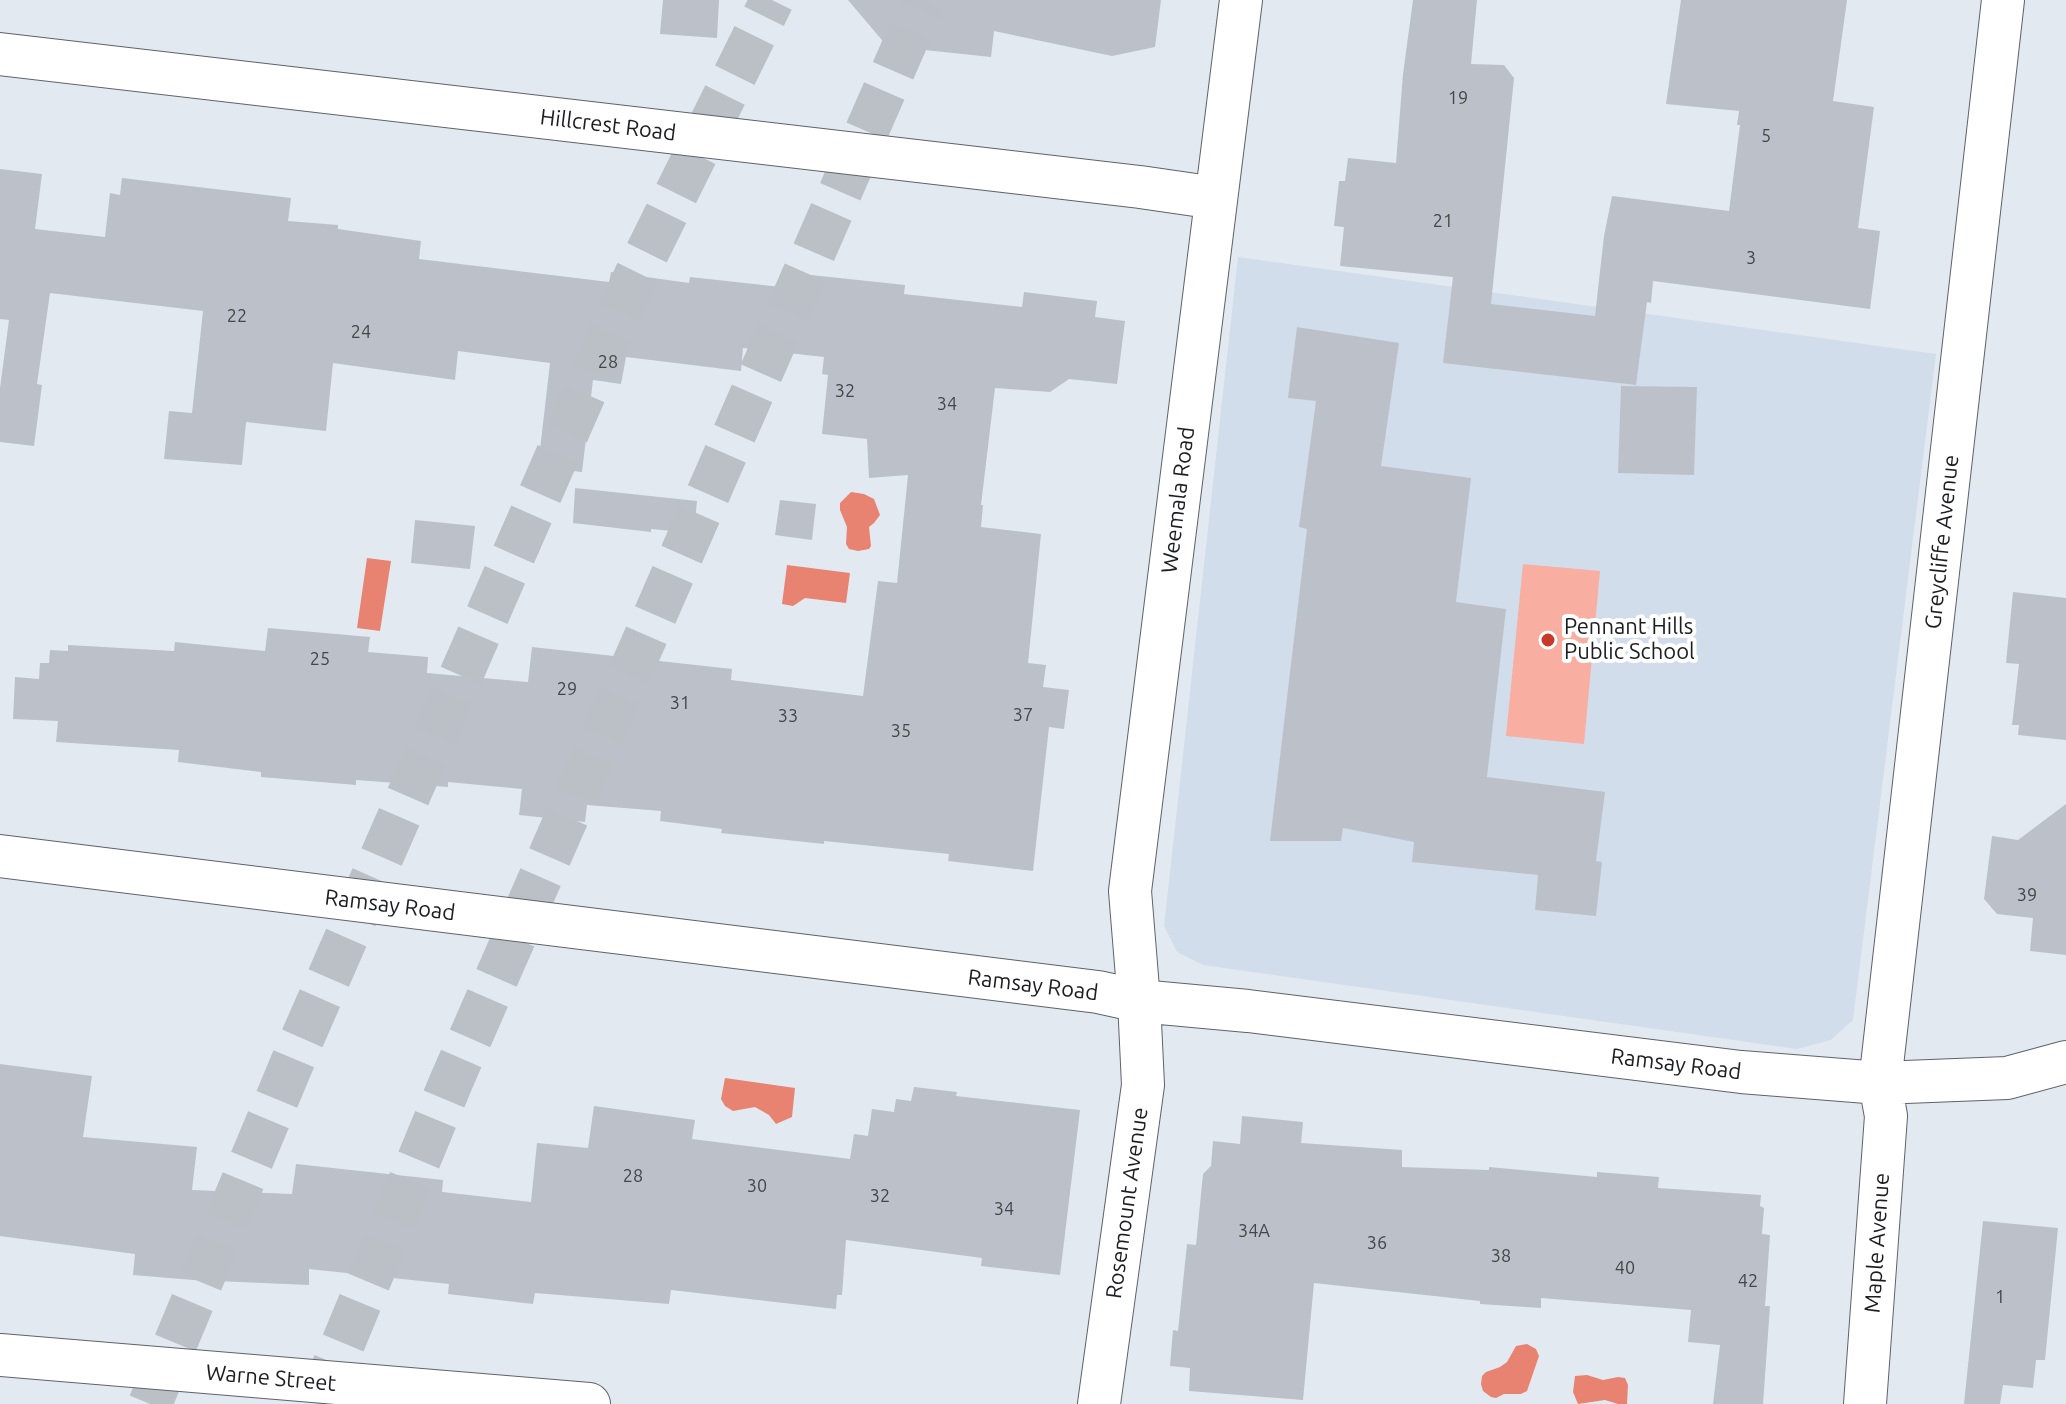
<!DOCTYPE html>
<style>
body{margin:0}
canvas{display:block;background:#e3e9f0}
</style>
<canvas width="2066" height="1404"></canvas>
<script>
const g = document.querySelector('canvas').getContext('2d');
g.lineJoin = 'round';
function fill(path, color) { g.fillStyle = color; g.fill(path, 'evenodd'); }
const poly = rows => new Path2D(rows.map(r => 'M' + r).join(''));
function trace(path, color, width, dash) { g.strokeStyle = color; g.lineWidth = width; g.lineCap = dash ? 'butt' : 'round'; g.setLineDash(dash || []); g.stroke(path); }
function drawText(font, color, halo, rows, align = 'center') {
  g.font = font + ' Ubuntu,sans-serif'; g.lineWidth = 8; g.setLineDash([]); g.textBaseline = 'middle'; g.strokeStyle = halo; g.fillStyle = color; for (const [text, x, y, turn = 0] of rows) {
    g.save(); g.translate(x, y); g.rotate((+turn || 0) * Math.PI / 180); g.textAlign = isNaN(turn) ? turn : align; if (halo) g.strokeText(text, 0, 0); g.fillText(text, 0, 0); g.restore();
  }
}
fill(poly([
 [1238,257,1936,354,1853,1020,1831,1040,1797,1049,1203,965,1177,952,1164,926]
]), '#d2ddeb');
fill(poly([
 [1523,564,1600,571,1584,744,1506,736]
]), '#f8afa2');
fill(poly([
 [851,492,864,494,874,499,880,515,874,523,869,527,871,546,869,549,858,551,849,549,846,544,847,527,840,510,840,503],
 [367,558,391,561,380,631,357,628],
 [787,565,850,573,846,603,805,598,793,606,782,604],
 [725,1078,795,1088,792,1117,776,1124,769,1115,755,1107,733,1111,725,1106,721,1099],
 [1527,1344,1536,1349,1539,1356,1527,1391,1521,1394,1504,1394,1496,1398,1491,1397,1483,1391,1481,1384,1482,1376,1486,1372,1500,1367,1507,1362,1516,1346],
 [1587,1375,1603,1380,1618,1377,1625,1378,1628,1385,1627,1404,1618,1404,1605,1400,1578,1404,1573,1392,1575,1376]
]), '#e88372');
fill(poly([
 [663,0,719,0,717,38,660,34],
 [848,0,1161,0,1155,47,1112,56,994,31,991,57,887,46],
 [1413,0,1477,0,1471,64,1504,65,1514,78,1491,304,1595,316,1604,236,1612,196,1729,211,1740,125,1737,125,1739,111,1666,104,1681,0,1847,0,1833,101,1874,107,1858,228,1880,231,1870,309,1653,281,1651,303,1647,302,1636,385,1443,363,1453,277,1340,266,1344,227,1334,226,1339,181,1345,181,1348,158,1396,163,1403,74],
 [0,169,42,174,35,229,105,237,110,193,120,195,122,178,291,198,288,221,338,225,338,229,421,241,419,259,609,282,611,272,689,283,690,277,781,287,783,272,905,285,904,294,1022,307,1024,292,1097,301,1095,317,1125,321,1117,384,1069,379,1050,392,995,388,981,505,983,505,981,527,1041,534,1028,663,1046,665,1043,687,1069,690,1064,729,1049,727,1033,871,948,861,949,854,824,841,824,844,721,833,722,829,660,821,661,811,587,805,585,822,519,815,522,789,448,782,448,787,356,780,356,785,261,777,261,772,178,762,179,750,56,742,58,721,13,719,15,677,39,679,40,663,49,663,50,650,68,651,68,645,174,651,175,642,265,651,268,628,370,637,368,652,428,657,427,673,528,682,532,647,732,669,731,680,863,696,878,581,897,583,908,475,869,478,867,439,822,434,828,375,822,374,824,357,743,348,741,371,626,357,621,384,593,380,582,472,538,467,550,363,458,351,455,380,333,363,326,431,246,422,242,465,164,459,169,411,192,413,203,311,50,293,37,384,42,385,34,446,0,442,0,388,9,320,0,319],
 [1297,327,1399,343,1381,466,1471,478,1456,602,1506,609,1487,777,1605,792,1596,861,1602,862,1596,916,1535,910,1538,875,1412,862,1414,842,1343,828,1341,841,1270,841,1307,529,1299,527,1316,401,1288,398],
 [1621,386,1697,387,1694,475,1618,473],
 [575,488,697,501,694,533,651,529,651,532,573,523],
 [780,500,816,504,812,540,775,535],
 [415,520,475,526,470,569,411,563],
 [2013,592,2066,598,2066,740,2018,735,2019,725,2012,725,2019,664,2006,663],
 [2066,804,2066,955,2030,951,2033,918,1997,914,1984,899,1992,836,2018,840],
 [0,1064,92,1076,83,1137,197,1147,192,1190,292,1194,296,1164,443,1180,442,1192,531,1202,537,1143,588,1148,594,1106,695,1120,692,1139,850,1159,854,1134,868,1136,872,1109,894,1112,896,1099,911,1101,914,1087,957,1092,956,1096,1080,1110,1060,1275,981,1266,982,1258,846,1240,842,1295,837,1295,836,1309,671,1290,669,1304,535,1293,533,1304,448,1294,449,1284,309,1269,309,1285,193,1280,133,1275,135,1254,0,1236],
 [1242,1116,1303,1122,1301,1143,1402,1150,1402,1167,1489,1170,1489,1167,1597,1177,1597,1172,1659,1177,1658,1188,1761,1195,1760,1206,1764,1208,1762,1234,1770,1235,1765,1306,1770,1306,1763,1404,1713,1404,1720,1345,1688,1342,1691,1310,1541,1298,1541,1308,1480,1304,1480,1301,1314,1283,1303,1400,1189,1391,1190,1368,1170,1366,1173,1330,1178,1331,1187,1244,1196,1245,1203,1174,1211,1166,1213,1141,1240,1144],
 [1983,1221,2058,1228,2045,1360,2036,1360,2033,1388,2003,1385,2000,1404,1964,1404]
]), '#bcc1c9');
trace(poly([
 [150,1404,302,1039,636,275,772,0],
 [318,1404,451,1082,924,0]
]), '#bbc0c6', 44, [44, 22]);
const street = poly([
 [0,54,1140,187,1216,198],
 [0,856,1098,992,1139,1001,1248,1011,1741,1072,1880,1083,2007,1078,2066,1062],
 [0,1355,589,1404],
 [1099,1404,1143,1085,1139,1001,1130,891,1241,0],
 [1865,1404,1886,1116,1880,1083,2003,0]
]);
trace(street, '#5e636a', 44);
trace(street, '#fff', 42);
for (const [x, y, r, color] of [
 [1548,640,8,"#c73a29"]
]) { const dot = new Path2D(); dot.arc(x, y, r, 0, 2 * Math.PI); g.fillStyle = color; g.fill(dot); trace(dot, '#fff', 3); }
drawText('18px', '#43464a', null, [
 ["19",1458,98],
 ["5",1766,136],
 ["21",1443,221],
 ["3",1751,258],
 ["22",237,316],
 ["24",361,332],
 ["28",608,362],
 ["32",845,391],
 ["34",947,404],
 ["25",320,659],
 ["29",567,689],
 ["31",680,703],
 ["37",1023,715],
 ["33",788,716],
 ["35",901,731],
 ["39",2027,895],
 ["28",633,1176],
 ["30",757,1186],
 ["32",880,1196],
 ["34",1004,1209],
 ["34A",1254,1231],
 ["36",1377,1243],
 ["38",1501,1256],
 ["40",1625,1268],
 ["42",1748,1281],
 ["1",2000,1297]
]);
drawText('22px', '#1b1d20', '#fff', [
 ["Hillcrest Road",608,125,7],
 ["Weemala Road",1178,500,-83],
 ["Greycliffe Avenue",1942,542,-84],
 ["Ramsay Road",390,905,7],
 ["Ramsay Road",1033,985,7],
 ["Ramsay Road",1676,1064,7],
 ["Rosemount Avenue",1127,1203,-82],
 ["Maple Avenue",1877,1243,-86],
 ["Warne Street",271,1378,5]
]);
drawText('22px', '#1b1d20', '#fff', [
 ["Pennant Hills",1564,627],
 ["Public School",1564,652]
], 'left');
</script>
